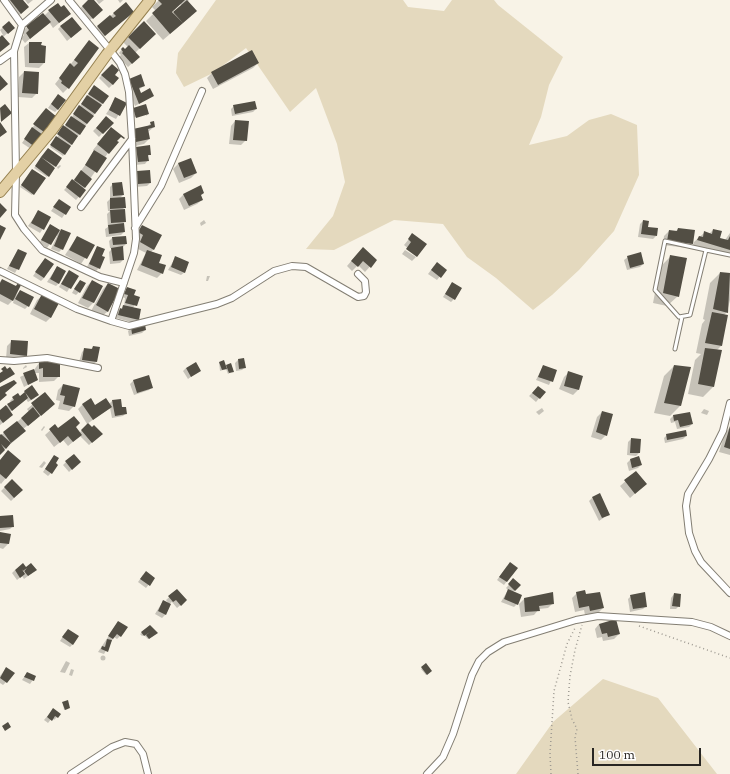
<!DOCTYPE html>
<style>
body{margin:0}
#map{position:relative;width:730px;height:774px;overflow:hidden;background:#f8f3e7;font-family:"IBM Plex Serif",serif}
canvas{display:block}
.scale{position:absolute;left:592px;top:748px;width:109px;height:18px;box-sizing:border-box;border:2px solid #282622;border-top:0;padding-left:5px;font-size:12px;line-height:14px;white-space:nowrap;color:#282622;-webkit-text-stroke:3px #fff;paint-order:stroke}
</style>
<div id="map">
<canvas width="730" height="774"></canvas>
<div class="scale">100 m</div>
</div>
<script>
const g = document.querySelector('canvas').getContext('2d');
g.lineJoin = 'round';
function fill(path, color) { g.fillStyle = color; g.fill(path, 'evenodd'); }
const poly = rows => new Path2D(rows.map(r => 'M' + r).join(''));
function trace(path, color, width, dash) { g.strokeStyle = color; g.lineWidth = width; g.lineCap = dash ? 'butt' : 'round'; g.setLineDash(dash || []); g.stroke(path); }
fill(poly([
 [216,0,403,0,408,7,444,11,452,0,494,0,498,5,563,57,549,85,541,117,529,145,567,136,589,120,611,114,637,125,639,175,614,231,579,270,552,295,533,310,496,278,467,257,443,224,394,220,334,250,306,249,333,216,345,182,337,144,316,88,290,112,246,48,213,73,184,87,176,73,178,53],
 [603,679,658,698,717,774,516,774,553,722]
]), '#e4d9be');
fill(poly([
 [4,0,22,0,23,12,16,18],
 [25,0,33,0,28,4],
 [90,0,93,0,98,13,89,21,79,9],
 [96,0,104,0,99,4],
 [118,0,123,0,120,3],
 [159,0,189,0,188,1,191,16,163,40,146,21,156,11,152,7],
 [180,4,182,6,173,14,171,12],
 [126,3,133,12,100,40,93,31],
 [61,8,69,14,64,19,53,28,49,22,25,43,21,38,24,35,22,32,27,27,43,14,44,16,49,11],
 [9,22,10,31,3,37,0,52,0,38,3,35,0,30],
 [144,23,154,34,135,53,139,57,128,67,119,57,121,55,119,53,123,48,125,50,129,48,123,42],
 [61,26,78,32,67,41,58,29],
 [89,41,68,88,63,93,55,84],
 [29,43,41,43,44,63,39,68,25,67,24,47],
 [258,63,253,68,213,89,207,78,212,73],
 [112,65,113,75,118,79,109,88,99,78],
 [24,72,37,93,32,98,18,97,19,77],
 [129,80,144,86,138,90,140,94,153,96,135,106,126,83],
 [93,88,108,96,63,156,50,147],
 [55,98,58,109,55,112,48,108],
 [116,99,125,104,116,119,106,114],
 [145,105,148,114,146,116,146,114,132,118,130,112,133,109],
 [234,106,256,109,253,112,232,116,231,109],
 [42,114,55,117,31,149,22,143],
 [106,118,112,123,99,137,93,131],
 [235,121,246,140,241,145,229,144,231,126],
 [151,123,154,127,148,132,149,139,144,144,131,147,128,135,133,130,147,127],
 [107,133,108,153,83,189,84,191,76,200,64,190,78,175,95,151,93,150],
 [149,146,150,154,147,157,148,160,145,164,135,165,133,151,136,148],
 [47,150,55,166,47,177,34,168],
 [190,159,196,173,191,178,179,183,173,169,178,164],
 [60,165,61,166,58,169,57,167],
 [31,171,33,194,32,195,20,187],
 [137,172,150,183,147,186,135,187,134,175],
 [113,184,123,195,119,199,125,207,122,210,125,221,122,225,124,224,124,232,121,235,106,237,105,229,108,227,107,214,110,211,108,211,107,202,110,199,110,187],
 [184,194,202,200,197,204,184,210,179,199],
 [59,200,70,207,62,218,51,211],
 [38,212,50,218,40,233,28,226],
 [204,220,206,223,201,226,200,223],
 [643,221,647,228,656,236,653,239,638,237,640,224],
 [51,226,61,231,62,249,59,252,51,249,57,236,56,235,47,248,39,243],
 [142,226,154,249,151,252,162,273,157,278,137,270,146,253,136,248,139,240,133,237],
 [678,229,692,244,687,248,663,245,664,236,669,231,675,232],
 [713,230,719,239,725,240,730,233,730,256,693,245,694,242,704,233,709,234],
 [413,234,417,256,404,245],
 [77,237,93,246,81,264,65,255],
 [112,238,126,244,122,248,123,260,120,263,110,264,109,252,113,248,110,248,109,241],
 [97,247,101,257,99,268,96,271,87,267],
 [18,250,26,253,15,273,7,269],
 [405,250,416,257,412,261,402,254],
 [358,253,376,260,365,272,358,265,352,271,347,266],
 [671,256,678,296,667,306,653,303,660,267],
 [628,257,643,264,640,267,627,270,624,260],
 [175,258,185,272,181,275,168,270],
 [45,259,44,278,41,281,33,276],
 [434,266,445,270,437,280,428,274],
 [57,267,59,283,56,286,47,282],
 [720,273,730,274,730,300,727,312,724,315,722,345,716,351,713,387,703,397,688,394,695,360,701,354,696,353,702,324,705,320,703,319,710,283],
 [66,275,77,276,67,292,59,287],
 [207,276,210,276,208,281,206,281],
 [2,280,15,286,18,284,15,296,20,291,28,306,25,309,13,303,14,299,8,305,0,301,0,282],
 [92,281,102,286,93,303,88,308,78,303,87,286],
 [452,283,454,299,451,302,443,297],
 [77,284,79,292,76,295,72,293],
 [108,284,119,290,107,312,102,316,91,311,103,289],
 [127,288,133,296,138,298,133,308,140,310,138,320,135,323,116,318,117,312,124,306,125,298,122,297],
 [42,296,51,317,46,322,30,314,37,300],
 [131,328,145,330,142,333,129,336,128,331],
 [12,341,26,355,21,360,6,359,7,346],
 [93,347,99,348,96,362,93,365,79,362,82,352,85,349,90,350],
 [238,360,245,367,242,370,236,371,235,363],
 [219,362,225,366,231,364,233,371,228,374,226,369,220,371],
 [39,363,59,376,54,381,39,382,39,373,34,373,37,380,24,387,20,377,34,370],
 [26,365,27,367,23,369,23,368],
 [543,366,556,370,549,385,536,380],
 [674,366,680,406,670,416,654,413,664,376],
 [186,368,199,371,188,379,183,371],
 [569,372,582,377,578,390,573,395,559,389,564,377],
 [133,381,152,387,149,390,134,395,130,384],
 [63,385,74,406,69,411,58,409,60,401,56,400,58,390],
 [538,387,544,392,536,402,529,396],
 [25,391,35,398,28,402,26,399,10,412,9,418,0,425,0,411,11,403,10,401,13,398,20,397],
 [45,394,49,409,23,429,20,436,0,453,0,436,29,412,27,409],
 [112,401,126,413,123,416,112,418,110,408,87,424,78,409,83,404,95,406,109,404],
 [542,408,544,411,539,415,536,412],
 [704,409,709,411,707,415,701,413],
 [602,412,606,435,601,440,591,437,597,417],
 [673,416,692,424,689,427,677,429,675,422,671,423,670,419],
 [88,425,101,434,89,445,80,436,68,446,63,440,54,447,45,435,55,426,58,430,75,428,79,433],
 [44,426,45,427,42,431,41,430],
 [730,427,730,455,719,452,725,433],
 [667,435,686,436,683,439,665,443,664,438],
 [631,439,640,440,639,453,636,456,627,455,628,442],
 [73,455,76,465,69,472,63,465],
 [639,457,641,465,638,468,629,471,627,463,630,460],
 [0,460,20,461,1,484,0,483],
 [51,460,51,473,48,476,43,472],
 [44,461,46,463,42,468,39,467],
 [636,472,640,489,630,498,620,486],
 [12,480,22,490,11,501,1,491],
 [592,498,609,514,599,521,589,501],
 [0,517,13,526,10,529,0,531],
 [0,533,10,535,8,544,3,549,0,548],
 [31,564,32,573,24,579,22,576,17,580,12,573,15,570,20,575,28,570,26,568],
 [507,566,517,568,504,585,497,580],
 [143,575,154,578,146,588,138,582],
 [513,580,519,585,513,592,517,604,514,607,501,602,508,590,506,588],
 [177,590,183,603,177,608,172,602,169,604,166,600],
 [577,593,585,595,603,608,598,613,585,615,584,610,575,612,572,598],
 [674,594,679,606,676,609,670,609,671,598],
 [631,596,646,606,643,609,630,612,628,599],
 [524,599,553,603,548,608,539,609,534,615,521,617,519,604],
 [163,601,165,615,162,618,155,614],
 [118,622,120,636,117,639,114,637,104,654,98,652],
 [599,624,619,634,614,639,603,641,602,637,597,638,595,629],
 [150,627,156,634,148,639,144,635,142,636,140,634],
 [65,633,73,644,70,647,60,641],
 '100.5 658a2.5 2.5 0 1 1 5 0a2.5 2.5 0 1 1-5 0Z',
 [66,661,70,663,65,673,60,672],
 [426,665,431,671,426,675,421,669],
 [6,668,6,682,3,685,0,683,0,676],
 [71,669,74,670,72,676,69,675],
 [27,673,35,677,30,684,22,680],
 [63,703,68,709,64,710],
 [50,713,57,717,54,720,52,718,48,723,44,720]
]), '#0003');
fill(poly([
 [10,0,23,0,29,7,21,14],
 [88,0,94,0,103,10,93,19,82,6],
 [158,0,185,0,172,12,183,23,170,34,152,13,162,4],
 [187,0,197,11,183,23,173,12],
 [126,2,134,12,105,36,97,26,110,15,113,18,116,16,113,13],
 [58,3,61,7,64,5,71,14,59,23,48,10],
 [43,13,51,22,30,39,26,33,29,30,26,26],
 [72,17,82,29,71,38,60,26],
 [9,21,15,28,8,34,2,27],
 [144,21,156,34,140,49,128,37],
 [2,35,10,44,0,52,0,37],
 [89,40,99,48,69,89,61,83,62,81,59,78,70,63,74,67,78,63,74,60],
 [29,42,42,42,41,45,46,46,45,63,29,63],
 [129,45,140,57,132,64,122,53,123,52,121,49,123,47,125,49],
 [252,50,259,63,218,85,211,72],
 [112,64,119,70,115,75,119,78,113,85,101,75],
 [24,71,39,72,38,94,22,93],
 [141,74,145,86,139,88,141,93,150,88,154,96,139,104,129,79],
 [0,75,8,84,0,91],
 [94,85,109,96,103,104,88,94],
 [58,94,66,100,58,110,51,104],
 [87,95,102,105,95,114,81,104],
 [115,97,127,103,120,116,109,110],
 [255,101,257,109,235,114,233,105],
 [5,104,12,113,1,122,0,108],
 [146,104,149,114,136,118,133,108],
 [79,105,94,116,87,124,73,114],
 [46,108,57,117,44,132,33,124],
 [71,116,86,126,80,135,65,125],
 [106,116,114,123,103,134,96,128],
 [235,120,249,121,247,141,233,140],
 [154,121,155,127,148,129,150,139,136,142,133,129,151,125,150,122],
 [0,122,7,132,0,137],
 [63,125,78,136,72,145,57,134],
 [32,127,43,135,35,147,24,139],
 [111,127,125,138,124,139,121,137,117,141,119,142,109,154,97,144],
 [56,136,71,146,65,155,50,145],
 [150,145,151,155,148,155,149,161,138,162,136,147],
 [48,148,62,158,56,167,41,157],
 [94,150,107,158,97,173,85,165],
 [41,157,55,168,49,177,35,166],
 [191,158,197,173,184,178,178,163],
 [32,169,46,178,34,195,21,185],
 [81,170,92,179,85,188,74,180],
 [150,170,151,183,138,184,137,171],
 [72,179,86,190,80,198,66,187],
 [122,182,124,195,113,196,112,183],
 [201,185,204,193,201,195,203,200,189,206,183,194],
 [125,197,126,208,110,209,110,198],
 [59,199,71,207,66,215,53,207],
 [0,203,7,210,0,218],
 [125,209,126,222,111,223,110,210],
 [38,210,51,217,44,230,31,223],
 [643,220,649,221,648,227,658,228,657,236,641,234],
 [124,223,125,232,109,234,108,225],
 [50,224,60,230,51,245,41,240],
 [0,225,6,228,0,240],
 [142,225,162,235,154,250,140,242,143,235,138,232],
 [678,228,695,230,693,244,667,241,669,230,677,231],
 [61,229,71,233,63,250,54,246],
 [713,229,722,231,720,238,728,240,730,236,730,250,697,240,699,236,703,237,704,231,712,234],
 [412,233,427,244,417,257,406,249,411,242,408,239],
 [77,236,95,245,87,259,69,250],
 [126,236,127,244,113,245,112,237],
 [97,246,105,249,102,256,105,257,100,269,89,264],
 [123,246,124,260,113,261,111,248],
 [363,247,377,260,371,268,363,261,358,267,351,261],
 [18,249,27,253,19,270,9,266],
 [147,250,162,255,159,263,166,265,163,274,141,265],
 [641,252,644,264,630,268,627,256],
 [670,255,687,258,679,297,663,293],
 [175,256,189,262,185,273,171,267],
 [45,258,54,264,44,278,35,272],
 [437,262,447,270,441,278,431,270],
 [57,266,66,271,59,284,50,279],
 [69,270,79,276,71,289,61,284],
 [720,272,730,273,728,313,713,309],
 [2,279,16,286,18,283,21,285,13,301,0,294,0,283],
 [80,280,86,283,80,293,74,289],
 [92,280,103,286,94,303,82,298],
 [452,282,462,288,455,300,445,294],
 [108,283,120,289,108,312,96,305],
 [127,287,136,290,134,295,140,297,137,306,125,303,128,295,124,294],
 [20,290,34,297,29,307,15,299],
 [42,294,59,303,51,318,34,309],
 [123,305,141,309,139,320,118,315,120,308,122,309],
 [712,312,728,315,722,346,705,343],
 [145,324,146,330,132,334,131,327],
 [11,340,28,341,27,356,10,354],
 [93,346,100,347,97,362,82,360,84,348,92,349],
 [705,348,722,350,714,387,698,384],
 [244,358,246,368,239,369,238,359],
 [224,360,227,369,222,370,219,362],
 [60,361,60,377,43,377,43,368,39,369,39,362],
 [196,362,201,371,191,377,186,368],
 [231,363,234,372,229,373,226,365],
 [543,365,557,370,553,382,538,377],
 [674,365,691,367,681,406,664,403],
 [5,366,7,369,10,367,15,374,0,383,0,373,3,371,1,369],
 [34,369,38,380,28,385,23,373],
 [568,371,583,376,579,390,564,386],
 [149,375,153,388,137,393,133,380],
 [14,380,17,383,5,393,7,395,0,401,0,387],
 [63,384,80,388,75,407,63,404,65,396,60,395],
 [32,385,39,395,31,400,24,391],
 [538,386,546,392,540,399,532,393],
 [25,392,28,398,12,411,7,404,14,400,12,397,18,393,20,396],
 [45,392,55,404,41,416,31,403],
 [91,398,95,405,106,398,112,407,93,420,82,404],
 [121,399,122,407,126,407,127,414,115,416,112,400],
 [6,405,13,415,3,423,0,419,0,410],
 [33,407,40,416,28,426,21,418],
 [602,411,613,414,607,436,596,432],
 [690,412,693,424,680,427,678,420,674,421,673,415],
 [74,416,80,423,76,427,82,435,73,442,68,436,60,443,49,429,55,424,58,428],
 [17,421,26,431,11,443,3,432],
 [88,423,92,427,94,425,103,434,92,443,81,430],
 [730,426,730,449,724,447],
 [686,430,687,436,667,440,666,434],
 [1,434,11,443,6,449,1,444,5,450,0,455,0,435],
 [631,438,641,439,640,453,630,453],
 [8,450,21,461,6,479,0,474,0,460],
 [74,454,81,462,72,470,65,461],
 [54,455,59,458,56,463,58,465,52,474,45,469],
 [639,456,642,465,632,468,630,459],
 [636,471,647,484,635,494,624,480],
 [12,479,23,490,14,498,4,487],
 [600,493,610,515,602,518,592,497],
 [13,515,14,527,0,528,0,516],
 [0,532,11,534,9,544,0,543],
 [510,562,518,568,507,582,499,577],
 [23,563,26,567,31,563,37,570,28,576,24,571,27,568,23,571,22,569,25,574,20,578,15,570],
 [146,571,155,578,150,586,140,579],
 [513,578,521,585,515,591,508,584],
 [177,589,187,600,181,606,176,600,173,602,168,596],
 [508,589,522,595,518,605,504,599],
 [585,590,586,594,600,592,604,608,590,611,589,606,579,608,576,592],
 [553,592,554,604,539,606,540,611,525,612,524,598],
 [645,592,647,607,633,609,630,595],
 [674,593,681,594,680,607,672,606],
 [163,600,171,604,166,615,158,611],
 [616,619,620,634,608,637,607,633,602,634,599,624],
 [118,621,128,627,121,637,117,634,113,639,108,636],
 [150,625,158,633,149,639,146,635,150,632,144,636,141,632],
 [68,629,79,636,73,645,62,637],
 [107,639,112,640,108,652,101,649,102,646,105,647],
 [426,663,432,671,427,675,421,667],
 [6,667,15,673,7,683,0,678],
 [27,672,36,676,34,681,24,677],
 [68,700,70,708,65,710,62,702],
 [53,708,61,714,58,718,55,716,52,721,47,717],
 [8,722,11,727,5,731,2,726]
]), '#524e44');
const service = poly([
 [706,250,690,315,679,317,655,290,665,241,706,250,730,255],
 [675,349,682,317]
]);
const minor = poly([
 [4,0,22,25,14,51,16,172,15,215,24,229,42,250,100,277,124,283],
 [22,25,51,0],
 [0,61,14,51],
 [81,207,132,139],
 [135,228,161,186,202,91],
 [0,271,77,309,111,321,134,253,136,239,132,139,129,92,125,74,120,63,110,50,69,0],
 [111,321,129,326,217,304,232,298,274,271,292,266,306,267,358,297,364,296,366,292,365,281,358,274],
 [0,360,14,361,47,358,98,368],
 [730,403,723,431,709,459,688,494,686,506,689,533,695,551,701,562,730,593],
 [71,774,112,747,125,742,136,744,143,754,148,774],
 [427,774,443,757,453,734,472,675,479,661,488,652,504,642,576,620,598,616,692,622,711,627,730,636]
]);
const primary = poly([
 [0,192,52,130,107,54,150,0]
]);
trace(service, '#837e73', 5);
trace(minor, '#837e73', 8);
trace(primary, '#958050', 12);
trace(poly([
 [639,626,730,658],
 [551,774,550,754,554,691,567,644,576,626],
 [578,774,575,737,577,729,572,719,568,702,570,676,575,650,582,625]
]), '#9d9991', 1.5, [1, 3]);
trace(service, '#fff', 3);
trace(minor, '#fff', 6);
trace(primary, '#e3d0a5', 10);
</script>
